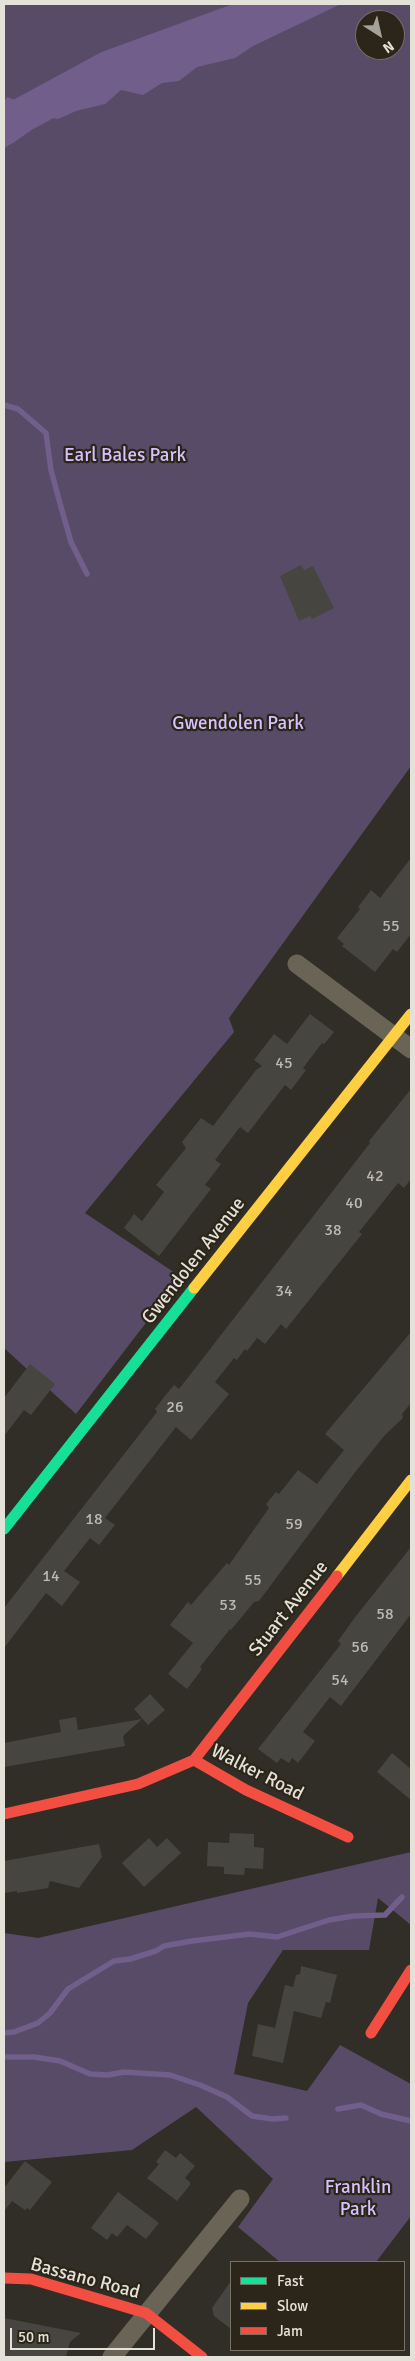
<!DOCTYPE html>
<style>
body{margin:0}
#map{position:relative;width:415px;height:2361px;overflow:hidden;background:#312e27;font-family:Signika,sans-serif}
canvas{display:block}
.frame{position:absolute;inset:0;border:5px solid #e4e1d8;pointer-events:none}
.legend{position:absolute;left:230px;top:2261px;width:175px;height:90px;box-sizing:border-box;background:#2b2619;border:1px solid #757165;margin:0;padding:6px 9px;list-style:none;font-size:15px;color:#e4e1d8}
.legend li{display:flex;align-items:center;gap:10px;height:25px}
.legend b{width:25px;border:1px solid #757165}
.north{position:absolute;left:355px;top:10px;width:50px;height:50px;box-sizing:border-box;background:#2b2619;border:1px solid #757165;border-radius:50%;rotate:145deg;font-size:14px;font-weight:700;line-height:20px;text-align:center;color:#e4e1d8}
.north::after{content:'';display:block;margin:auto;width:18px;height:22px;background:#a5a29a;clip-path:polygon(50% 0,100% 100%,50% 72%,0 100%)}
.scale{position:absolute;left:10px;top:2328px;width:145px;height:22px;box-sizing:border-box;border:2px solid #e4e1d8;border-top:0;padding-left:6px;font-size:15px;line-height:18px;white-space:nowrap;color:#e4e1d8;-webkit-text-stroke:4px #2b2619;paint-order:stroke}
</style>
<div id="map">
<canvas width="415" height="2361"></canvas>
<div class="frame"></div>
<ul class="legend">
<li><b style="height:6px;background:#16e098"></b>Fast</li>
<li><b style="height:6px;background:#ffcf43"></b>Slow</li>
<li><b style="height:6px;background:#f24e42"></b>Jam</li>
</ul>
<div class="north">N</div>
<div class="scale">50 m</div>
</div>
<script>
const g = document.querySelector('canvas').getContext('2d');
g.lineJoin = 'round';
function fill(path, color) { g.fillStyle = color; g.fill(path, 'evenodd'); }
const poly = rows => new Path2D(rows.map(r => 'M' + r).join(''));
function trace(path, color, width, dash) { g.strokeStyle = color; g.lineWidth = width; g.lineCap = dash ? 'butt' : 'round'; g.setLineDash(dash || []); g.stroke(path); }
function drawText(font, color, halo, rows, align = 'center') {
  g.font = font + ' Signika,sans-serif'; g.lineWidth = 4.5; g.setLineDash([]); g.textBaseline = 'middle'; g.strokeStyle = halo; g.fillStyle = color; for (const [text, x, y, turn = 0] of rows) {
    g.save(); g.translate(x, y); g.rotate((+turn || 0) * Math.PI / 180); g.textAlign = isNaN(turn) ? turn : align; if (halo) g.strokeText(text, 0, 0); g.fillText(text, 0, 0); g.restore();
  }
}
fill(poly([
 [4,4,411,4,411,766,229,1018,234,1032,85,1213,181,1277,76,1414,4,1348],
 [365,20,395,20,395,50,365,50],
 [411,1852,411,1925,378,1898,369,1950,283,1950,248,2003,234,2074,307,2091,340,2045,411,2084,411,2216,376,2262,280,2262,238,2227,273,2179,196,2107,132,2150,4,2162,4,1933,38,1938]
]), '#584b68');
fill(poly([
 [268,4,341,4,253,46,235,58,197,67,179,81,162,83,143,95,121,90,105,104,76,111,58,119,44,117,4,149,4,102,7,97,21,102,28,95,35,101,56,99,90,86,175,33,228,28,254,7]
]), '#715e8b');
trace(poly([
 [4,405,18,409,46,433,51,470,61,507,71,542,87,574],
 [4,2033,14,2032,38,2023,50,2013,68,1989,114,1961,130,1959,156,1951,164,1946,192,1941,250,1934,277,1937,329,1920,354,1916,385,1915,402,1897],
 [4,2057,34,2057,60,2061,90,2074,108,2075,124,2072,170,2075,200,2085,227,2097,252,2116,273,2119,286,2118],
 [338,2109,361,2105,381,2114,411,2121]
]), '#715e8b', 5.5);
trace(poly([
 [4,128,24,114,109,68,284,4]
]), '#715e8b', 35);
fill(poly([
 [301,565,304,570,313,566,334,608,312,619,310,616,299,621,280,576],
 [411,858,411,934,397,952,393,949,375,972,342,946,344,944,337,938,360,909,358,907,371,890,380,898],
 [310,1014,334,1032,324,1044,322,1043,303,1068,306,1070,291,1090,285,1085,248,1133,240,1127,215,1160,221,1164,205,1185,211,1189,159,1256,124,1228,134,1214,142,1221,164,1192,156,1185,186,1148,182,1142,201,1118,213,1126,256,1070,262,1066,254,1060,274,1034,287,1044],
 [411,1089,411,1179,404,1188,398,1183,359,1232,362,1234,286,1329,281,1324,265,1344,257,1338,247,1351,245,1349,237,1360,234,1358,215,1382,229,1394,191,1440,176,1427,105,1518,115,1525,99,1545,90,1538,64,1571,80,1582,62,1606,46,1593,4,1648,4,1608,157,1412,155,1409,164,1397,174,1385,179,1389,370,1143,369,1141],
 [411,1332,411,1403,402,1414,403,1418,385,1435,356,1471,259,1601,254,1602,231,1630,230,1629,200,1667,202,1669,187,1689,168,1674,193,1643,170,1625,188,1602,191,1605,227,1563,229,1565,269,1508,266,1504,276,1492,279,1494,298,1470,317,1484,344,1450,325,1434],
 [30,1364,55,1384,31,1415,24,1410,4,1436,4,1398],
 [411,1547,411,1614,341,1706,330,1697,303,1732,315,1741,298,1763,292,1758,289,1763,281,1758,277,1763,258,1749,341,1644,338,1641,356,1616],
 [150,1694,165,1710,148,1725,134,1709],
 [76,1717,78,1730,142,1719,123,1736,125,1746,4,1767,4,1743,61,1732,59,1720],
 [392,1753,411,1769,411,1800,377,1772],
 [230,1833,254,1834,254,1847,264,1848,263,1869,245,1868,244,1875,224,1874,224,1867,207,1866,208,1842,229,1843],
 [149,1838,157,1847,167,1838,181,1853,144,1887,122,1863],
 [99,1844,102,1857,79,1888,50,1881,48,1888,17,1893,17,1891,4,1893,4,1861],
 [301,1966,337,1975,330,2003,326,2002,321,2018,294,2011,283,2063,252,2056,258,2024,275,2028,285,1985,293,1987,296,1975,300,1974],
 [165,2150,176,2158,180,2153,195,2166,185,2178,190,2182,190,2185,177,2201,147,2178,159,2164,156,2162],
 [25,2161,52,2182,30,2210,27,2208,25,2210,12,2201,4,2211,4,2188],
 [118,2192,159,2223,146,2239,127,2225,117,2237,112,2233,107,2240,91,2228],
 [231,2281,231,2329,214,2316,212,2308],
 [4,2318,81,2333,70,2342,66,2357,4,2357]
]), '#47453f');
trace(poly([
 [297,964,411,1049],
 [112,2357,240,2199]
]), '#6a6457', 19);
trace(poly([
 [4,1529,194,1288]
]), '#16e098', 11);
trace(poly([
 [194,1288,411,1014],
 [337,1576,411,1480]
]), '#ffcf43', 11);
trace(poly([
 [194,1760,337,1576],
 [4,1814,138,1784,194,1760,246,1790,348,1837],
 [371,2033,411,1970],
 [4,2278,31,2279,146,2313,202,2357]
]), '#f24e42', 11);
drawText('16px', '#bdbab2', null, [
 ["55",391,927],
 ["45",284,1064],
 ["42",375,1177],
 ["40",354,1204],
 ["38",333,1231],
 ["34",284,1292],
 ["26",175,1408],
 ["18",94,1520],
 ["59",294,1525],
 ["14",51,1577],
 ["55",253,1581],
 ["53",228,1606],
 ["58",385,1615],
 ["56",360,1648],
 ["54",340,1681]
]);
drawText('19px', '#d8c0fe', '#2b2619', [
 ["Earl Bales Park",125,456],
 ["Gwendolen Park",238,724],
 ["Franklin",358,2188],
 ["Park",358,2210]
]);
drawText('19px', '#e4e1d8', '#2b2619', [
 ["Gwendolen Avenue",194,1261,-52],
 ["Stuart Avenue",289,1609,-52],
 ["Walker Road",257,1773,27],
 ["Bassano Road",85,2279,15]
]);
</script>
